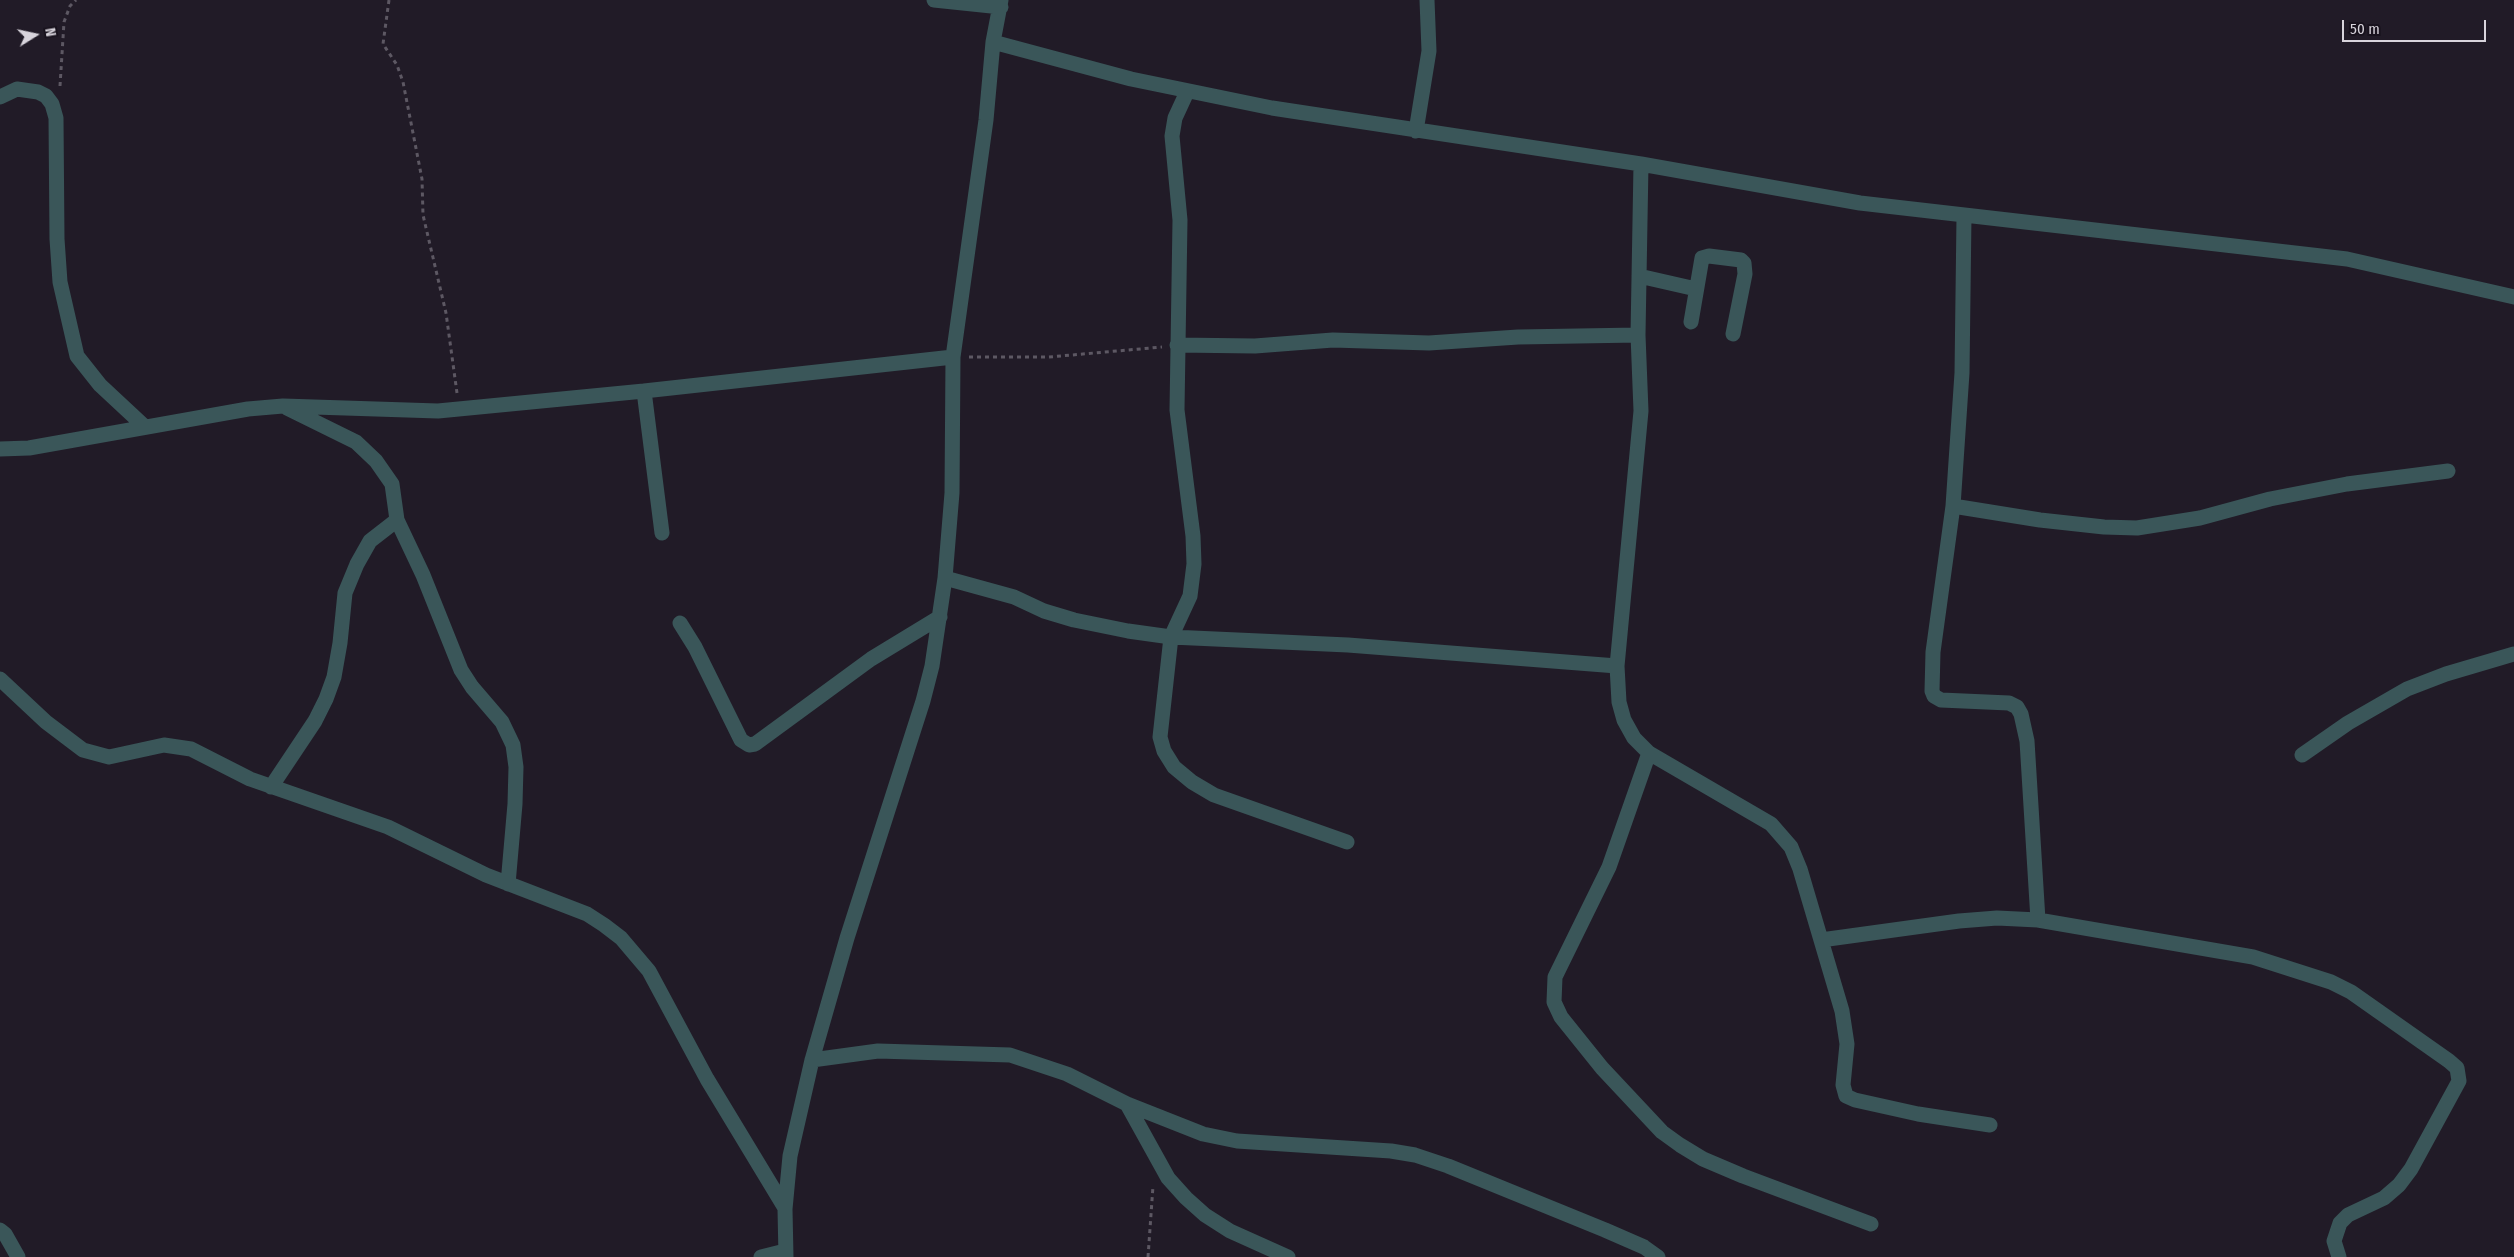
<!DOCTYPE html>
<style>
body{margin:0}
#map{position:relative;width:2514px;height:1257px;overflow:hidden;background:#211b27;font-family:"Fira Sans Condensed",sans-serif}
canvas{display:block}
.north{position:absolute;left:10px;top:10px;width:50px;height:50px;-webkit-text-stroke:4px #18121d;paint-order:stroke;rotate:80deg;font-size:14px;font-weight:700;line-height:20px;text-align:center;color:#d8d4dc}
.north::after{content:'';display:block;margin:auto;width:18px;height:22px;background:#d8d4dc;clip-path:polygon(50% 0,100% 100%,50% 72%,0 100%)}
.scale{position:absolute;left:2342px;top:20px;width:144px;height:22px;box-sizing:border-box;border:2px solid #d8d4dc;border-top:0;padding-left:6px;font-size:15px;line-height:18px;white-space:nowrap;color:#d8d4dc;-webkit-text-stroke:4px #18121d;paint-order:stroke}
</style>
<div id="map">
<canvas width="2514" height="1257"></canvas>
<div class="north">N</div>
<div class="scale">50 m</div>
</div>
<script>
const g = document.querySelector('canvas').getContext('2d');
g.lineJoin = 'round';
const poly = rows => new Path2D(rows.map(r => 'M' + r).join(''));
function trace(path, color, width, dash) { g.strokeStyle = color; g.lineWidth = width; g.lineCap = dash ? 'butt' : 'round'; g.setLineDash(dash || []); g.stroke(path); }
trace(poly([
 [389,0,383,44,397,65,403,82,422,179,423,215,446,313,457,393],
 [60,86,64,22,70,6,76,0],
 [969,357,1049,357,1162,347],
 [1148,1257,1153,1186]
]), '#5d5863', 3, [4, 4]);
trace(poly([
 [934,0,1001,7],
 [993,42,1001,0],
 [1187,92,1175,118,1172,136,1180,220,1177,410,1193,536,1194,564,1190,596,1171,637,1160,737,1164,751,1174,767,1192,782,1214,795,1347,842],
 [0,97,17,89,38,92,46,96,52,104,56,118,57,239,60,282,77,356,100,385,144,426],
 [1416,131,1429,51,1427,0],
 [1641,164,1638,335,1641,411,1617,666,1619,702,1624,720,1634,738,1649,753,1771,824,1791,847,1800,869,1842,1011,1847,1044,1843,1085,1846,1096,1855,1100,1918,1114,1990,1125],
 [1964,216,1962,373,1953,506,1933,652,1932,691,1934,696,1941,700,2009,703,2017,707,2021,714,2027,741,2038,920],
 [1639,276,1696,289],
 [1691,322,1702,258,1709,256,1741,260,1744,263,1745,274,1733,334],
 [1177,345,1255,346,1333,340,1429,343,1518,337,1638,335],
 [644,391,662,533],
 [287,408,356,442,376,461,392,484,397,520,423,575,461,670,472,687,502,722,513,745,516,767,515,804,508,884],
 [0,449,29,448,248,409,283,406,438,411,644,391,953,357],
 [1953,506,2040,520,2104,527,2137,528,2200,518,2270,499,2347,484,2448,471],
 [945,578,1014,597,1044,611,1074,620,1128,631,1171,637,1348,645,1617,666],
 [680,623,695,647,741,740,749,745,755,744,871,659,940,617],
 [0,679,46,722,83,750,109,757,164,745,191,749,250,779,388,827,486,875,587,914,604,925,621,938,649,971,707,1079,785,1208],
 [1649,753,1609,867,1555,977,1554,1002,1561,1017,1602,1068,1662,1132,1680,1145,1703,1159,1743,1176,1871,1224],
 [2302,755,2348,723,2407,689,2446,674,2514,654],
 [271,787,315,721,326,699,334,677,340,643,345,593,357,564,370,541,397,520],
 [1821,940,1959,921,1997,918,2038,920,2253,957,2331,982,2351,992,2449,1061,2457,1068,2459,1081,2411,1169,2399,1185,2384,1198,2348,1215,2340,1223,2334,1241,2339,1257],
 [812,1060,878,1051,1010,1055,1067,1074,1127,1104,1203,1134,1237,1141,1391,1151,1415,1155,1448,1166,1605,1230,1644,1247,1658,1257],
 [1127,1104,1168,1178,1186,1198,1205,1215,1230,1231,1288,1257],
 [0,1230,5,1234,18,1257],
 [761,1257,785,1251],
 [786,1257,785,1209,790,1156,812,1060,847,938,923,701,932,666,945,578,952,493,953,357,986,120,993,42,1131,79,1272,108,1641,164,1860,203,2347,259,2514,297]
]), '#3a5659', 15);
</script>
